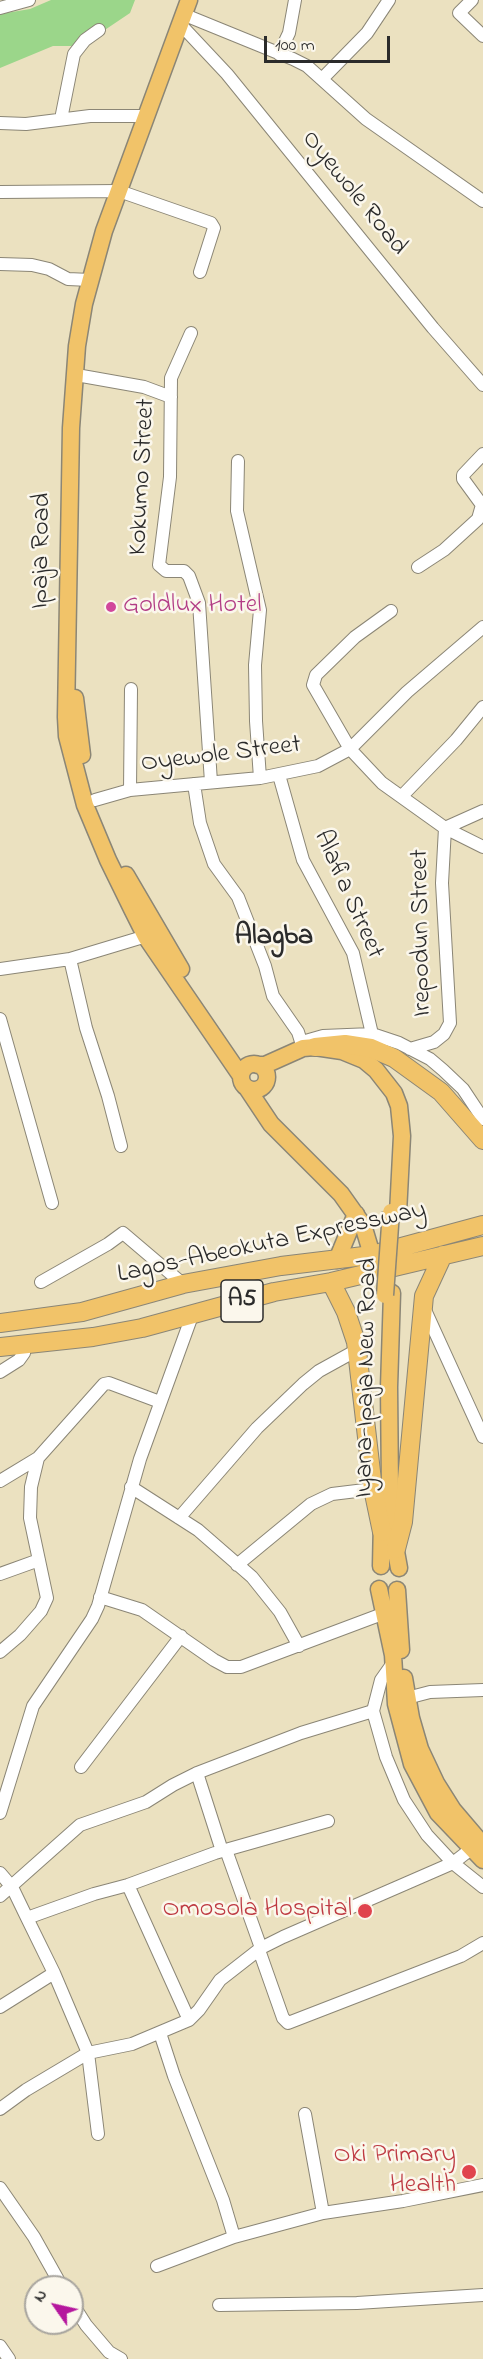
<!DOCTYPE html>
<style>
body{margin:0}
#map{position:relative;width:483px;height:2359px;overflow:hidden;background:#ebe1c0;font-family:"Indie Flower",sans-serif}
canvas{display:block}
.north{position:absolute;left:24px;top:2275px;width:60px;height:60px;box-sizing:border-box;background:#fbf7ec;border:2px solid #a8a59f;border-radius:50%;rotate:304deg;font-size:16px;font-weight:700;line-height:24px;text-align:center;color:#2b2b2b}
.north::after{content:'';display:block;margin:auto;width:21px;height:27px;background:#b5179e;clip-path:polygon(50% 0,100% 100%,50% 72%,0 100%)}
.scale{position:absolute;left:264px;top:36px;width:126px;height:27px;box-sizing:border-box;border:3px solid #2b2b2b;border-top:0;padding-left:8px;font-size:18px;line-height:21px;white-space:nowrap;color:#2b2b2b;-webkit-text-stroke:4px #fbf7ec;paint-order:stroke}
</style>
<div id="map">
<canvas width="483" height="2359"></canvas>
<div class="north">N</div>
<div class="scale">100 m</div>
</div>
<script>
const g = document.querySelector('canvas').getContext('2d');
g.lineJoin = 'round';
function fill(path, color) { g.fillStyle = color; g.fill(path, 'evenodd'); }
const poly = rows => new Path2D(rows.map(r => 'M' + r).join(''));
function trace(path, color, width, dash) { g.strokeStyle = color; g.lineWidth = width; g.lineCap = dash ? 'butt' : 'round'; g.setLineDash(dash || []); g.stroke(path); }
function drawText(font, color, halo, rows, align = 'center') {
  g.font = font + ' "Indie Flower",sans-serif'; g.lineWidth = 5; g.setLineDash([]); g.textBaseline = 'middle'; g.strokeStyle = halo; g.fillStyle = color; for (const [text, x, y, turn = 0] of rows) {
    g.save(); g.translate(x, y); g.rotate((+turn || 0) * Math.PI / 180); g.textAlign = isNaN(turn) ? turn : align; if (halo) g.strokeText(text, 0, 0); g.fillText(text, 0, 0); g.restore();
  }
}
fill(poly([
 [51,0,135,0,130,13,81,46,53,46,0,68,0,14,30,9]
]), '#9bd68a');
const minor = poly([
 [472,0,459,13,483,36],
 [0,8,29,0],
 [185,15,293,59,307,66,366,119,483,201],
 [181,25,227,74,433,328,483,385],
 [279,54,289,33,295,0],
 [322,79,367,33,389,0],
 [61,119,74,54,85,40,99,30],
 [0,123,26,124,90,116,145,116],
 [0,192,119,191,211,223,214,228,200,272],
 [0,264,32,265,49,269,68,279,90,280],
 [191,333,171,378,170,477,159,565,166,571,184,571,189,576,199,603,211,782],
 [82,376,144,387,171,397],
 [238,461,237,511,260,610,255,665,256,721,260,778],
 [418,567,444,550,478,519,482,505,463,479,463,475,483,454],
 [391,611,355,637,316,675,313,685,350,749,382,783,445,828,483,847],
 [279,775,303,860,353,953,372,1034],
 [194,784,200,823,214,864,238,897,265,966,273,996,298,1032,303,1048],
 [130,790,131,689],
 [402,796,456,740,483,707],
 [95,800,130,790,260,778,318,766,350,749,407,692,483,627],
 [70,959,86,1028,108,1096,121,1146],
 [0,969,70,959,153,934],
 [0,1019,52,1203],
 [302,1042,323,1036,372,1034,399,1043,430,1059,443,1070,463,1089,483,1119],
 [410,1049,434,1042,444,1034,450,1023,442,883,445,828,483,811],
 [41,1282,108,1244,123,1233,183,1284],
 [425,1310,483,1437],
 [0,1372,19,1360,24,1353,25,1345],
 [0,1481,38,1458],
 [131,1487,198,1530,252,1577,280,1612,299,1646],
 [179,1518,257,1428,303,1384,319,1371,357,1350],
 [237,1565,311,1504,332,1494,373,1489],
 [0,1574,39,1560],
 [100,1597,142,1610,214,1660,227,1667,241,1667,385,1613],
 [0,1652,20,1635,41,1611,47,1598,30,1518,31,1487,38,1458,104,1384,109,1383,160,1402],
 [393,1663,381,1680,373,1711,386,1757,404,1800,427,1835,453,1863,483,1887],
 [407,1698,430,1692,483,1690],
 [81,1767,181,1636],
 [197,1773,222,1851],
 [0,1813,33,1706,92,1619,98,1606,140,1459,193,1313],
 [226,1850,261,1948],
 [0,1873,12,1887,27,1918,54,1973,88,2053,98,2134],
 [128,1885,189,2020],
 [0,1896,80,1825,146,1802,173,1785,197,1773,301,1733,373,1711],
 [27,1918,94,1894,128,1885,215,1853,328,1821],
 [259,1950,283,2018,288,2023,461,1956,483,1943],
 [0,2007,54,1973],
 [160,2033,174,2076,223,2200,234,2237],
 [0,2109,26,2090,88,2053,132,2044,189,2020,199,2010,220,1980,261,1948,283,1937,453,1863,471,1849],
 [305,2114,323,2213],
 [0,2188,34,2237,62,2287],
 [157,2266,234,2237,323,2213,403,2201,483,2185],
 [72,2303,86,2325,109,2352,121,2359],
 [219,2305,357,2303,483,2295],
 [0,2346,9,2359]
]);
const major = poly([
 [189,0,104,231,84,304,77,346,71,428,66,717,67,736,85,805,108,860,132,909,146,937,241,1076],
 [75,698,82,755],
 [126,875,181,969],
 '241 1077a13 13 0 1 1 26 0a13 13 0 1 1-26 0Z',
 [258,1065,265,1065,303,1048,315,1047,342,1051,364,1060,376,1070,394,1093,399,1106,402,1136,398,1213],
 [247,1088,271,1124,341,1194,363,1225,372,1255],
 [337,1260,356,1214],
 [392,1293,389,1387,390,1489,393,1535,399,1568],
 [381,1566,382,1520],
 [379,1589,393,1655,396,1704,412,1764,438,1813,483,1860],
 [397,1590,401,1650],
 [404,1678,411,1718,420,1749,436,1783,453,1810,483,1845]
]);
const highway = poly([
 [315,1047,345,1044,371,1048,394,1058,441,1092,483,1140],
 [331,1282,346,1312,356,1342,373,1489,382,1532],
 [0,1323,82,1312,183,1284,281,1266,372,1255,483,1225],
 [0,1347,93,1337,142,1328,274,1292,331,1282,483,1246],
 [396,1549,403,1522,424,1296,443,1255]
]);
trace(minor, '#8b8676', 14);
trace(major, '#8b8676', 19);
trace(highway, '#8b8676', 20);
trace(minor, '#fff', 12);
trace(major, '#f1c369', 16);
trace(highway, '#f1c369', 18);
const majorBridge = poly([
 [385,1295,391,1212]
]);
trace(majorBridge, '#8b8676', 19, []);
trace(majorBridge, '#f1c369', 16);
for (const [x, y, r, color] of [
 [111,607,6,"#d1479c"],
 [365,1911,8,"#e0444e"],
 [469,2172,8,"#e0444e"]
]) { const dot = new Path2D(); dot.arc(x, y, r, 0, 2 * Math.PI); g.fillStyle = color; g.fill(dot); trace(dot, '#fbf7ec', 2); }
for (const [x, y, w] of [
 [242,1301,42]
]) { const box = new Path2D(); box.roundRect(x - w / 2, y - 21, w, 42, 4.5); g.fillStyle = '#fbf7ec'; g.fill(box); trace(box, '#2b2b2b', 1.5); }
drawText('bold 24px', '#2b2b2b', null, [
 ["A5",242,1301]
]);
drawText('26px', '#2b2b2b', '#fbf7ec', [
 ["Oyewole Road",353,194,51],
 ["Kokumo Street",144,477,-87],
 ["Ipaja Road",43,551,-89],
 ["Oyewole Street",221,756,-7],
 ["Alafia Street",347,895,66],
 ["Irepodun Street",423,933,-91],
 ["Lagos-Abeokuta Expressway",272,1244,-12],
 ["Iyana-Ipaja New Road",368,1378,-89]
]);
drawText('26px', '#b23c85', '#fbf7ec', [
 ["Goldlux Hotel",123,607]
], 'left');
drawText('26px', '#be3a42', '#fbf7ec', [
 ["Omosola Hospital",352,1911],
 ["Oki Primary",456,2157],
 ["Health",456,2187]
], 'right');
drawText('bold 28px', '#2b2b2b', '#fbf7ec', [
 ["Alagba",274,938]
]);
</script>
